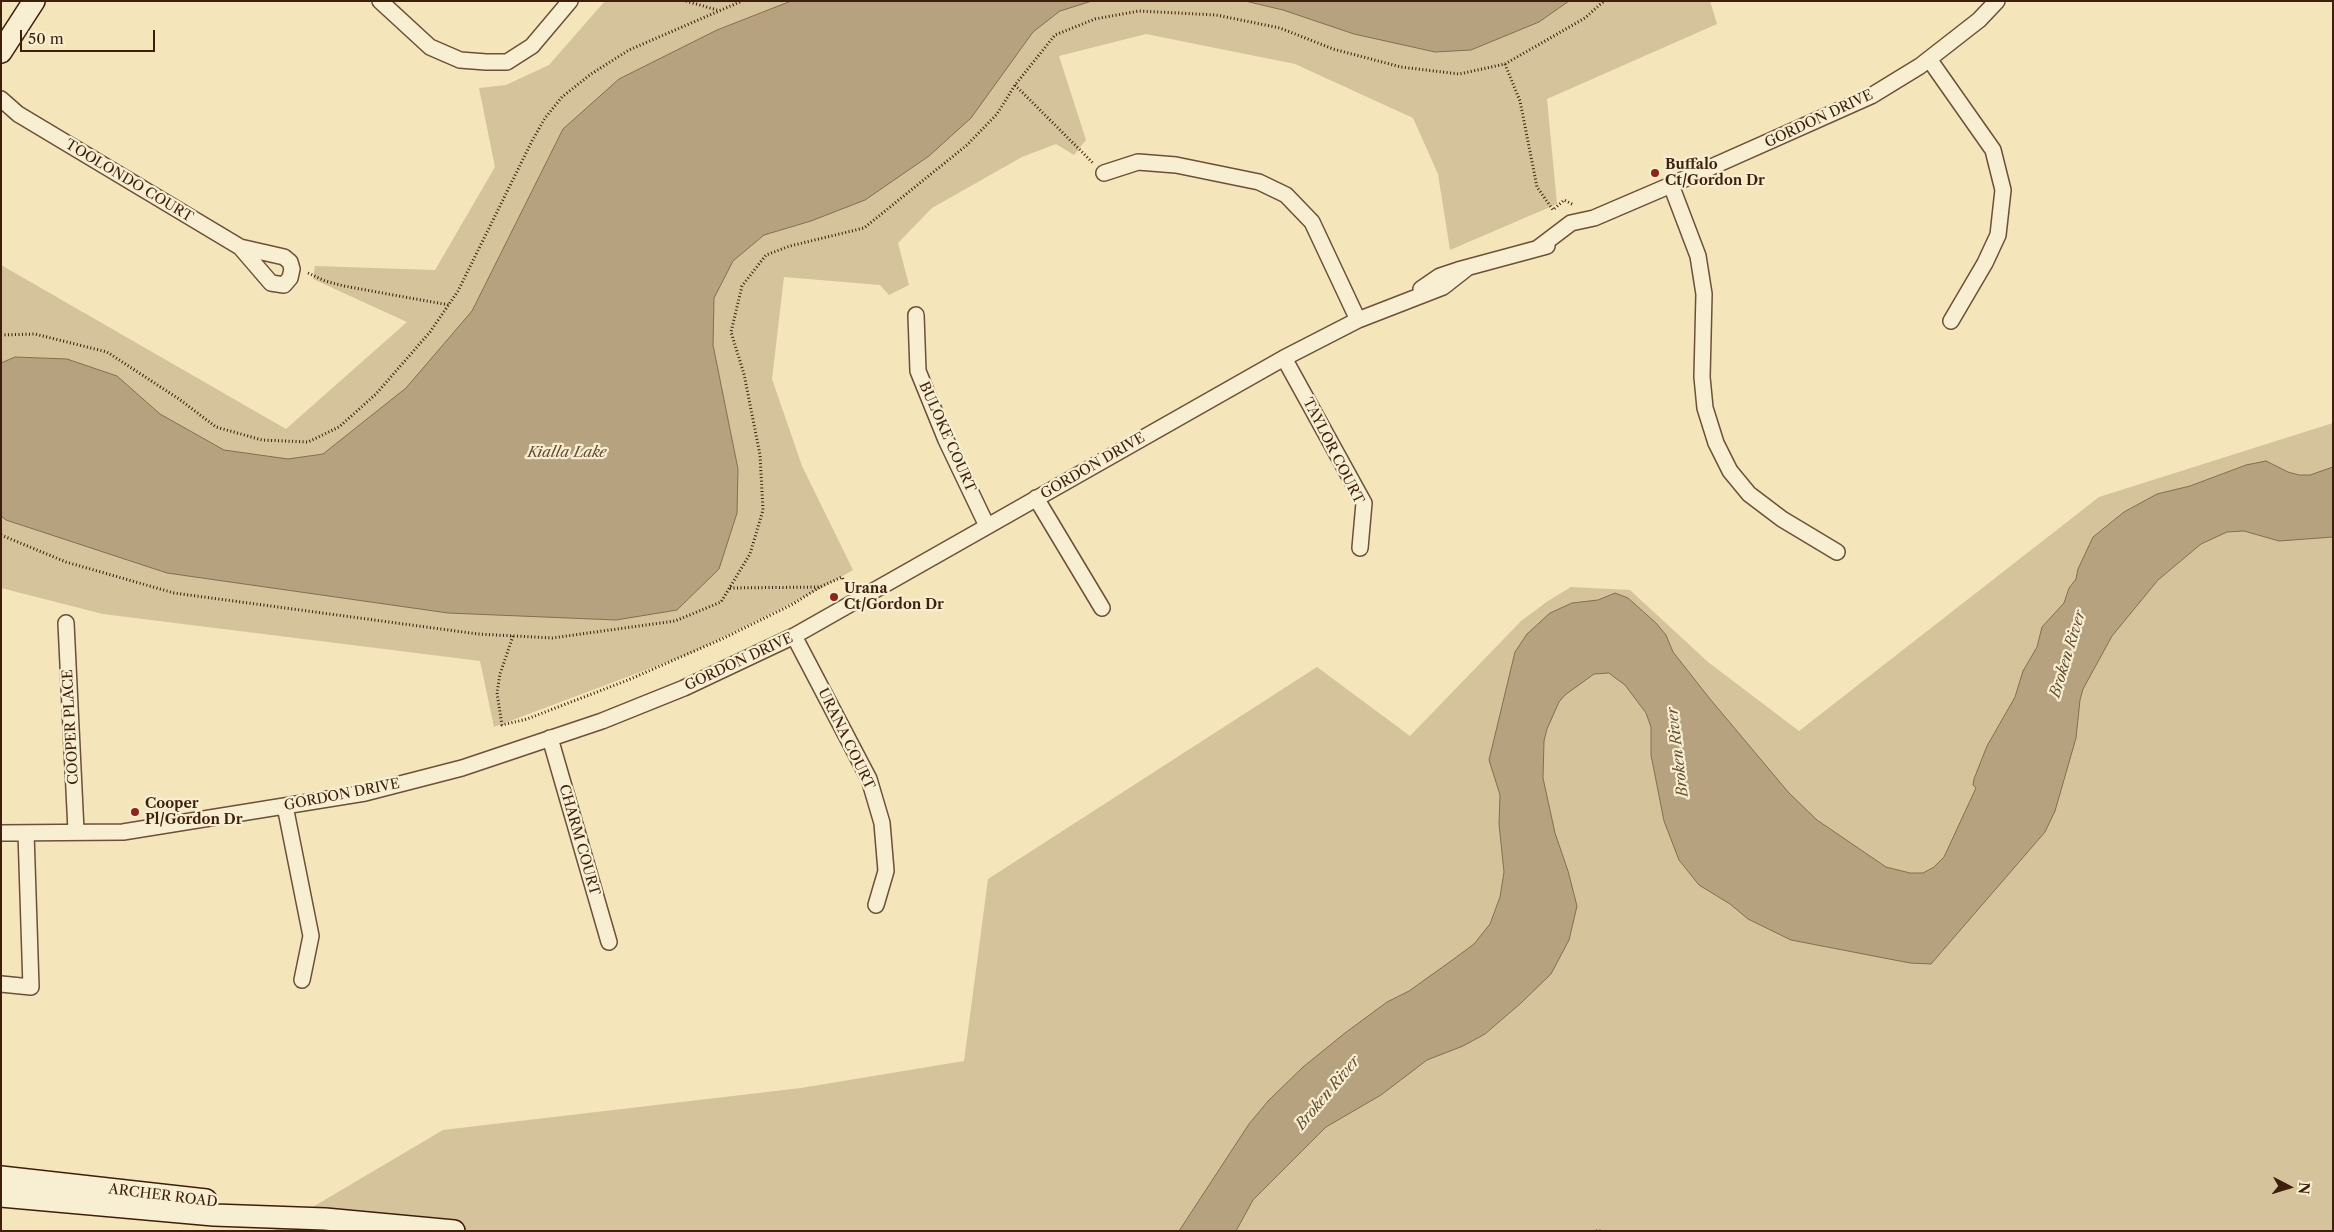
<!DOCTYPE html>
<style>
body{margin:0}
#map{position:relative;width:2334px;height:1232px;overflow:hidden;background:#f4e5ba;font-family:"Libre Caslon Text",serif}
canvas{display:block}
.frame{position:absolute;inset:0;border:2px solid #3e1f0b;pointer-events:none}
.north{position:absolute;left:2264px;top:1162px;width:50px;height:50px;-webkit-text-stroke:4px #f8eed2;paint-order:stroke;rotate:95deg;font-size:14px;font-weight:700;line-height:20px;text-align:center;color:#3e1f0b}
.north::after{content:'';display:block;margin:auto;width:18px;height:22px;background:#3e1f0b;clip-path:polygon(50% 0,100% 100%,50% 72%,0 100%)}
.scale{position:absolute;left:20px;top:30px;width:135px;height:22px;box-sizing:border-box;border:2px solid #3e1f0b;border-top:0;padding-left:6px;font-size:15px;line-height:18px;white-space:nowrap;color:#3e1f0b;-webkit-text-stroke:4px #f8eed2;paint-order:stroke}
</style>
<div id="map">
<canvas width="2334" height="1232"></canvas>
<div class="frame"></div>
<div class="north">N</div>
<div class="scale">50 m</div>
</div>
<script>
const g = document.querySelector('canvas').getContext('2d');
g.lineJoin = 'round';
function fill(path, color) { g.fillStyle = color; g.fill(path, 'evenodd'); }
const poly = rows => new Path2D(rows.map(r => 'M' + r).join(''));
function trace(path, color, width, dash) { g.strokeStyle = color; g.lineWidth = width; g.lineCap = dash ? 'butt' : 'round'; g.setLineDash(dash || []); g.stroke(path); }
function drawText(font, color, halo, rows, align = 'center') {
  g.font = font + ' "Libre Caslon Text",serif'; g.lineWidth = 4.5; g.setLineDash([]); g.textBaseline = 'middle'; g.strokeStyle = halo; g.fillStyle = color; for (const [text, x, y, turn = 0] of rows) {
    g.save(); g.translate(x, y); g.rotate((+turn || 0) * Math.PI / 180); g.textAlign = isNaN(turn) ? turn : align; if (halo) g.strokeText(text, 0, 0); g.fillText(text, 0, 0); g.restore();
  }
}
fill(poly([
 [605,1,1710,1,1717,24,1547,99,1557,204,1450,250,1438,174,1413,118,1295,64,1146,34,1059,56,1086,140,1074,155,1056,144,1022,157,932,208,898,243,909,285,889,295,880,285,784,277,772,379,802,466,853,570,822,588,691,653,494,727,480,661,103,614,1,588,1,265,286,429,407,322,313,279,315,266,435,270,495,167,479,88,506,85,549,65],
 [2333,423,2333,1231,272,1231,443,1130,801,1088,964,1061,988,879,1317,667,1410,736,1521,621,1548,601,1571,587,1630,590,1708,662,1799,731,2099,497]
]), '#d5c39c');
const water = poly([
 [791,1,1092,1,1060,11,1033,32,971,118,929,156,865,200,811,221,764,235,733,261,714,298,713,345,738,469,737,513,719,569,677,610,616,620,448,613,167,573,6,520,1,516,1,363,15,357,67,359,117,376,160,414,224,450,288,459,323,454,406,388,472,311,563,129,619,79,717,30,791,1],
 [1245,1,1569,1,1539,22,1471,50,1435,52,1354,34,1283,10,1245,1],
 [2266,461,2288,472,2299,475,2310,475,2333,467,2333,537,2279,541,2244,531,2227,532,2201,544,2158,580,2112,636,2083,689,2080,700,2076,738,2055,811,2045,832,1931,964,1910,963,1791,940,1748,919,1730,904,1699,885,1679,860,1664,821,1651,755,1651,727,1646,713,1625,685,1614,677,1609,673,1594,674,1565,695,1559,702,1547,729,1544,741,1543,778,1555,833,1568,871,1577,906,1569,940,1551,974,1521,1003,1485,1034,1463,1046,1427,1060,1381,1095,1326,1127,1253,1200,1236,1231,1179,1231,1249,1124,1269,1100,1303,1067,1345,1033,1387,1002,1409,991,1451,961,1474,944,1490,924,1500,897,1504,872,1499,824,1500,795,1489,760,1515,652,1527,634,1550,613,1572,603,1598,600,1615,593,1628,598,1656,623,1666,635,1673,652,1710,699,1789,793,1817,820,1886,867,1910,873,1923,873,1934,867,1944,857,1976,788,1973,785,1974,779,1987,746,2015,697,2023,671,2037,647,2042,627,2064,603,2069,588,2076,579,2078,569,2093,537,2124,512,2157,494,2190,486,2246,465,2266,461]
]);
fill(water, '#b6a27e');
trace(water, '#866e50', 1);
const street = poly([
 [380,1,430,47,460,60,486,62,507,62,532,46,570,1],
 [1929,59,1993,150,2003,190,1998,235,1985,263,1951,321],
 [1,99,18,114,240,247,284,257,290,262,292,269,290,278,284,285,271,283,240,247],
 [1104,173,1138,162,1176,165,1259,182,1286,195,1312,222,1358,320],
 [1671,185,1698,256,1704,294,1702,377,1705,408,1716,443,1730,471,1749,494,1782,519,1837,552],
 [1538,248,1571,223,1594,218,1671,185,1871,96,1920,66,1979,20,1997,1],
 [1421,289,1440,276,1458,270,1547,246],
 [916,315,918,371,946,440,987,526],
 [1284,358,1364,503,1360,548],
 [1036,498,1102,608],
 [66,623,76,831],
 [794,636,869,779,882,823,886,871,876,905],
 [550,738,609,942],
 [285,806,311,936,302,980],
 [1,833,123,832,365,793,462,768,602,721,684,688,794,636,1284,358,1358,320,1443,287,1466,269],
 [1,984,31,987,26,833]
]);
const secondary = poly([
 [1,52,34,1],
 [1,1177,206,1200],
 [1,1196,214,1215,325,1219,454,1231]
]);
trace(street, '#6c5037', 18);
trace(secondary, '#3e1f0b', 24);
trace(poly([
 [686,1,717,10],
 [1505,64,1520,101,1537,187,1553,210,1564,200,1574,205],
 [1015,85,1093,163],
 [308,273,325,281,344,286,449,305],
 [1,335,35,334,107,352,179,399,216,427,262,440,308,442,339,427,376,394,430,332,458,291,532,141,545,118,562,97,591,74,629,50,742,1],
 [1,535,66,562,174,593,478,634,552,638,675,621,721,602,750,554,763,510,760,455,744,374,731,332,742,286,766,255,790,246,864,228,967,145,997,114,1015,85,1055,35,1095,19,1139,11,1216,15,1280,28,1333,49,1401,67,1459,74,1505,64,1585,18,1604,1],
 [730,588,820,587,842,577,848,589],
 [513,636,500,674,497,693,502,725,527,719,628,680,722,639,793,604,820,587],
 [1596,1231,1603,1231]
]), '#3e1f0b', 3, [1, 2.5]);
trace(street, '#f8eed2', 15);
trace(secondary, '#f8eed2', 21);
for (const [x, y, r, color] of [
 [1655,173,5,"#8f2418"],
 [834,597,5,"#8f2418"],
 [135,812,5,"#8f2418"]
]) { const dot = new Path2D(); dot.arc(x, y, r, 0, 2 * Math.PI); g.fillStyle = color; g.fill(dot); trace(dot, '#f8eed2', 2); }
drawText('14px', '#3e1f0b', '#f8eed2', [
 ["GORDON DRIVE",1819,119,-25],
 ["TOOLONDO COURT",129,181,31],
 ["BULOKE COURT",947,437,66],
 ["TAYLOR COURT",1333,451,63],
 ["GORDON DRIVE",1093,466,-30],
 ["GORDON DRIVE",739,662,-25],
 ["COOPER PLACE",71,727,-93],
 ["URANA COURT",846,739,64],
 ["GORDON DRIVE",342,795,-11],
 ["CHARM COURT",579,840,74],
 ["ARCHER ROAD",163,1196,7]
]);
drawText('bold 14px', '#3e1f0b', '#f8eed2', [
 ["Buffalo",1665,165],
 ["Ct/Gordon Dr",1665,181],
 ["Urana",844,589],
 ["Ct/Gordon Dr",844,605],
 ["Cooper",145,804],
 ["Pl/Gordon Dr",145,820]
], 'left');
drawText('italic 15px', '#684d33', '#f8eed2', [
 ["Kialla Lake",567,453],
 ["Broken River",2068,654,-73],
 ["Broken River",1678,752,-97],
 ["Broken River",1328,1093,-50]
]);
</script>
